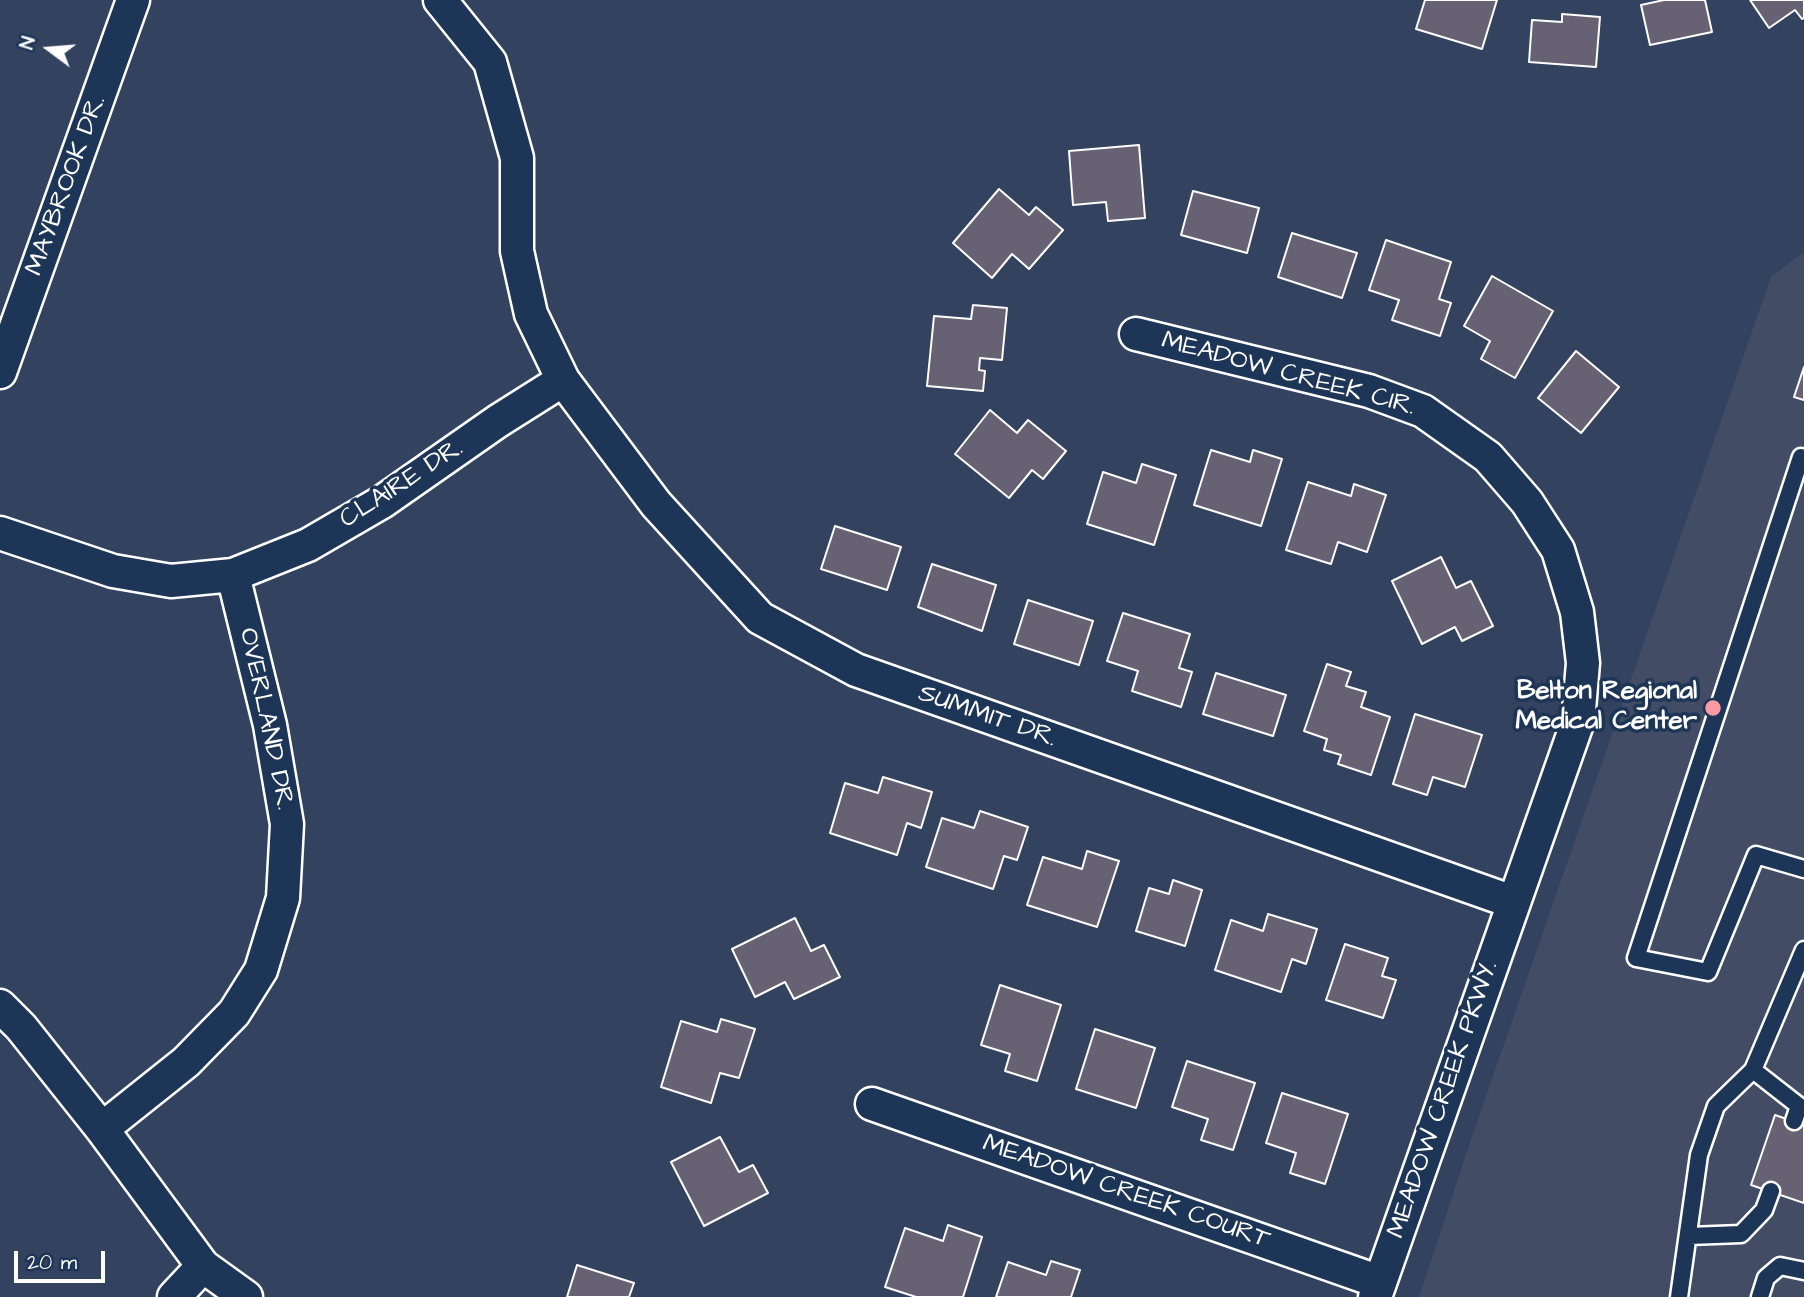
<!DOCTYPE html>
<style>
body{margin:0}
#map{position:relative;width:1804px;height:1297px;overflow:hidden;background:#33425f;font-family:"Architects Daughter",sans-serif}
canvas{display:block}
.north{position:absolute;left:14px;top:14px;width:70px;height:70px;-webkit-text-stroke:5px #1d3557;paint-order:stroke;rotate:286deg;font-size:19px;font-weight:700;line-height:28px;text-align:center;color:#fff}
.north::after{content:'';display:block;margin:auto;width:24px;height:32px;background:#fff;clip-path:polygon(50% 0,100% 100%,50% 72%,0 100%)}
.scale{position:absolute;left:14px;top:1251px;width:91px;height:32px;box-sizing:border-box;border:4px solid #fff;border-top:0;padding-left:9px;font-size:21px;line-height:24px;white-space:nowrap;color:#fff;-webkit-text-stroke:5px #1d3557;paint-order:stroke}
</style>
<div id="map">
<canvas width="1804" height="1297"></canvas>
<div class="north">N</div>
<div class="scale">20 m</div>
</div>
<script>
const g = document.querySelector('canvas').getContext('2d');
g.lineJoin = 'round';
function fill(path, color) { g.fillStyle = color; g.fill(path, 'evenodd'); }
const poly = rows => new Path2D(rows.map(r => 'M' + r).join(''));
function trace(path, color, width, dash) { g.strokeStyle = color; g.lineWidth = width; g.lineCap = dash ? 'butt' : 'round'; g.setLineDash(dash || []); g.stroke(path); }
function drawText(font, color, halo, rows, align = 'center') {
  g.font = font + ' "Architects Daughter",sans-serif'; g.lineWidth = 7; g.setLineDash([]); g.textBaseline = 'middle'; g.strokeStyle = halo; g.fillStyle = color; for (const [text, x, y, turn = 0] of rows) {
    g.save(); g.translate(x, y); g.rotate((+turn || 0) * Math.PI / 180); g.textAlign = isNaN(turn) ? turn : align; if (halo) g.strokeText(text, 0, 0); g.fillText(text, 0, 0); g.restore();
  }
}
fill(poly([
 [1804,252,1804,1297,1419,1297,1471,1139,1771,277]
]), '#424c65');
const building = poly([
 [1425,0,1497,0,1482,49,1416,29,1425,0],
 [1664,0,1705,0,1712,32,1650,45,1641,5,1664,0],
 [1750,0,1804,0,1804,18,1802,19,1795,10,1769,28,1750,0],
 [1562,14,1600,17,1596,67,1529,62,1532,20,1562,22,1562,14],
 [1139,145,1145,218,1108,221,1106,202,1073,205,1069,151,1139,145],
 [999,189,1029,215,1036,207,1063,230,1029,269,1012,254,992,278,953,243,999,189],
 [1193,191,1259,208,1247,253,1181,235,1193,191],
 [1292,233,1357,253,1342,298,1278,277,1292,233],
 [1386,240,1451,262,1439,299,1451,303,1440,336,1392,320,1399,300,1369,290,1386,240],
 [1492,276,1553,311,1515,378,1481,359,1490,341,1464,326,1492,276],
 [973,305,1007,308,1002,360,980,358,979,370,985,371,983,391,927,386,934,316,971,319,973,305],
 [1576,351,1619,387,1581,433,1538,398,1576,351],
 [1804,367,1804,400,1794,397,1804,367],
 [990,410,1017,433,1028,420,1066,451,1043,479,1032,470,1009,498,955,454,990,410],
 [1211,450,1250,462,1253,450,1282,459,1261,526,1194,505,1211,450],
 [1142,464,1176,475,1154,545,1087,524,1103,472,1136,483,1142,464],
 [1308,482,1351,496,1354,484,1386,495,1367,552,1338,542,1331,564,1286,550,1308,482],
 [835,526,901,547,887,590,821,569,835,526],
 [1441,557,1456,588,1471,581,1493,626,1462,641,1455,627,1422,644,1392,581,1441,557],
 [932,564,996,585,982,631,918,607,932,564],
 [1028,600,1093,621,1079,665,1014,644,1028,600],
 [1123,613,1190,634,1179,668,1192,672,1181,707,1132,691,1138,671,1107,661,1123,613],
 [1327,664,1351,672,1346,686,1366,692,1361,707,1390,717,1371,775,1338,764,1341,755,1324,750,1327,739,1304,731,1327,664],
 [1216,673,1286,695,1273,736,1203,714,1216,673],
 [1415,714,1482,735,1465,787,1433,777,1427,795,1393,784,1415,714],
 [883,777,932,792,921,828,907,823,897,855,830,833,845,783,878,793,883,777],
 [980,811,1028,827,1017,860,1004,856,993,889,926,867,942,818,974,828,980,811],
 [1087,851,1119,861,1097,927,1027,905,1043,857,1082,869,1087,851],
 [1173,880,1202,890,1185,946,1136,931,1149,888,1169,894,1173,880],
 [1268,914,1317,929,1306,964,1292,959,1281,992,1215,970,1231,920,1263,931,1268,914],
 [795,918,811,951,824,945,840,977,794,999,785,982,755,997,732,949,795,918],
 [1345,944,1388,958,1382,976,1396,980,1383,1018,1326,1000,1345,944],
 [1000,985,1061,1005,1037,1081,1005,1071,1010,1054,981,1045,1000,985],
 [721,1019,755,1029,739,1078,720,1073,711,1103,661,1087,681,1021,717,1032,721,1019],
 [1095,1029,1155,1048,1136,1108,1076,1089,1095,1029],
 [1187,1061,1255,1083,1233,1150,1201,1140,1208,1119,1172,1107,1187,1061],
 [1282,1093,1348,1114,1325,1184,1290,1173,1296,1153,1266,1143,1282,1093],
 [1775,1115,1804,1125,1804,1203,1751,1185,1775,1115],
 [720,1137,739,1172,753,1165,768,1193,704,1226,671,1162,720,1137],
 [948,1225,982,1237,963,1297,916,1297,885,1287,905,1228,943,1241,948,1225],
 [1051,1261,1080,1270,1071,1297,996,1297,1008,1262,1046,1275,1051,1261],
 [577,1265,634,1283,629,1297,567,1297,577,1265]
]);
fill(building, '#666273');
trace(building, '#fff', 2);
const lane = poly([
 [1804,458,1801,457,1636,958,1708,972,1756,855,1804,869],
 [1753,1070,1799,1106,1794,1121],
 [1689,1236,1741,1234,1764,1210,1771,1191],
 [1679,1297,1699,1155,1716,1106,1753,1070,1804,950],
 [1760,1297,1766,1278,1780,1266,1804,1271]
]);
const street = poly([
 [440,0,490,62,517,158,517,251,531,314,563,380,656,504,760,618,856,670,1513,902],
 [1136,334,1369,391,1423,411,1488,457,1527,502,1558,550,1577,612,1583,663,1578,721,1375,1297],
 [0,372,133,0],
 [0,533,113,571,171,581,233,575,308,545,382,502,498,421,563,380],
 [0,1006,21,1027,102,1129,203,1266,246,1297],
 [872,1104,1380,1282],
 [102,1129,186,1062,234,1013,261,970,283,898,287,824,270,725,233,575],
 [174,1297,203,1266]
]);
trace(lane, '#fff', 21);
trace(street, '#fff', 37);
trace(lane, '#1d3557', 16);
trace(street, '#1d3557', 32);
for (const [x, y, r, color] of [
 [1713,708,9,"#ff9aa2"]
]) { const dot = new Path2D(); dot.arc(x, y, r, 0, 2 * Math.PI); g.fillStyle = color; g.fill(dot); trace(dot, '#1d3557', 2.5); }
drawText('26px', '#fff', '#1d3557', [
 ["MAYBROOK DR.",67,186,-70],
 ["MEADOW CREEK CIR.",1288,375,15],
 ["CLAIRE DR.",402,485,-33],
 ["SUMMIT DR.",987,717,19],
 ["OVERLAND DR.",265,719,78],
 ["MEADOW CREEK PKWY.",1444,1100,-71],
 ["MEADOW CREEK COURT",1126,1193,19]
]);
drawText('bold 26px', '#fff', '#1d3557', [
 ["Belton Regional",1697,693],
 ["Medical Center",1697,723]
], 'right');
</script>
